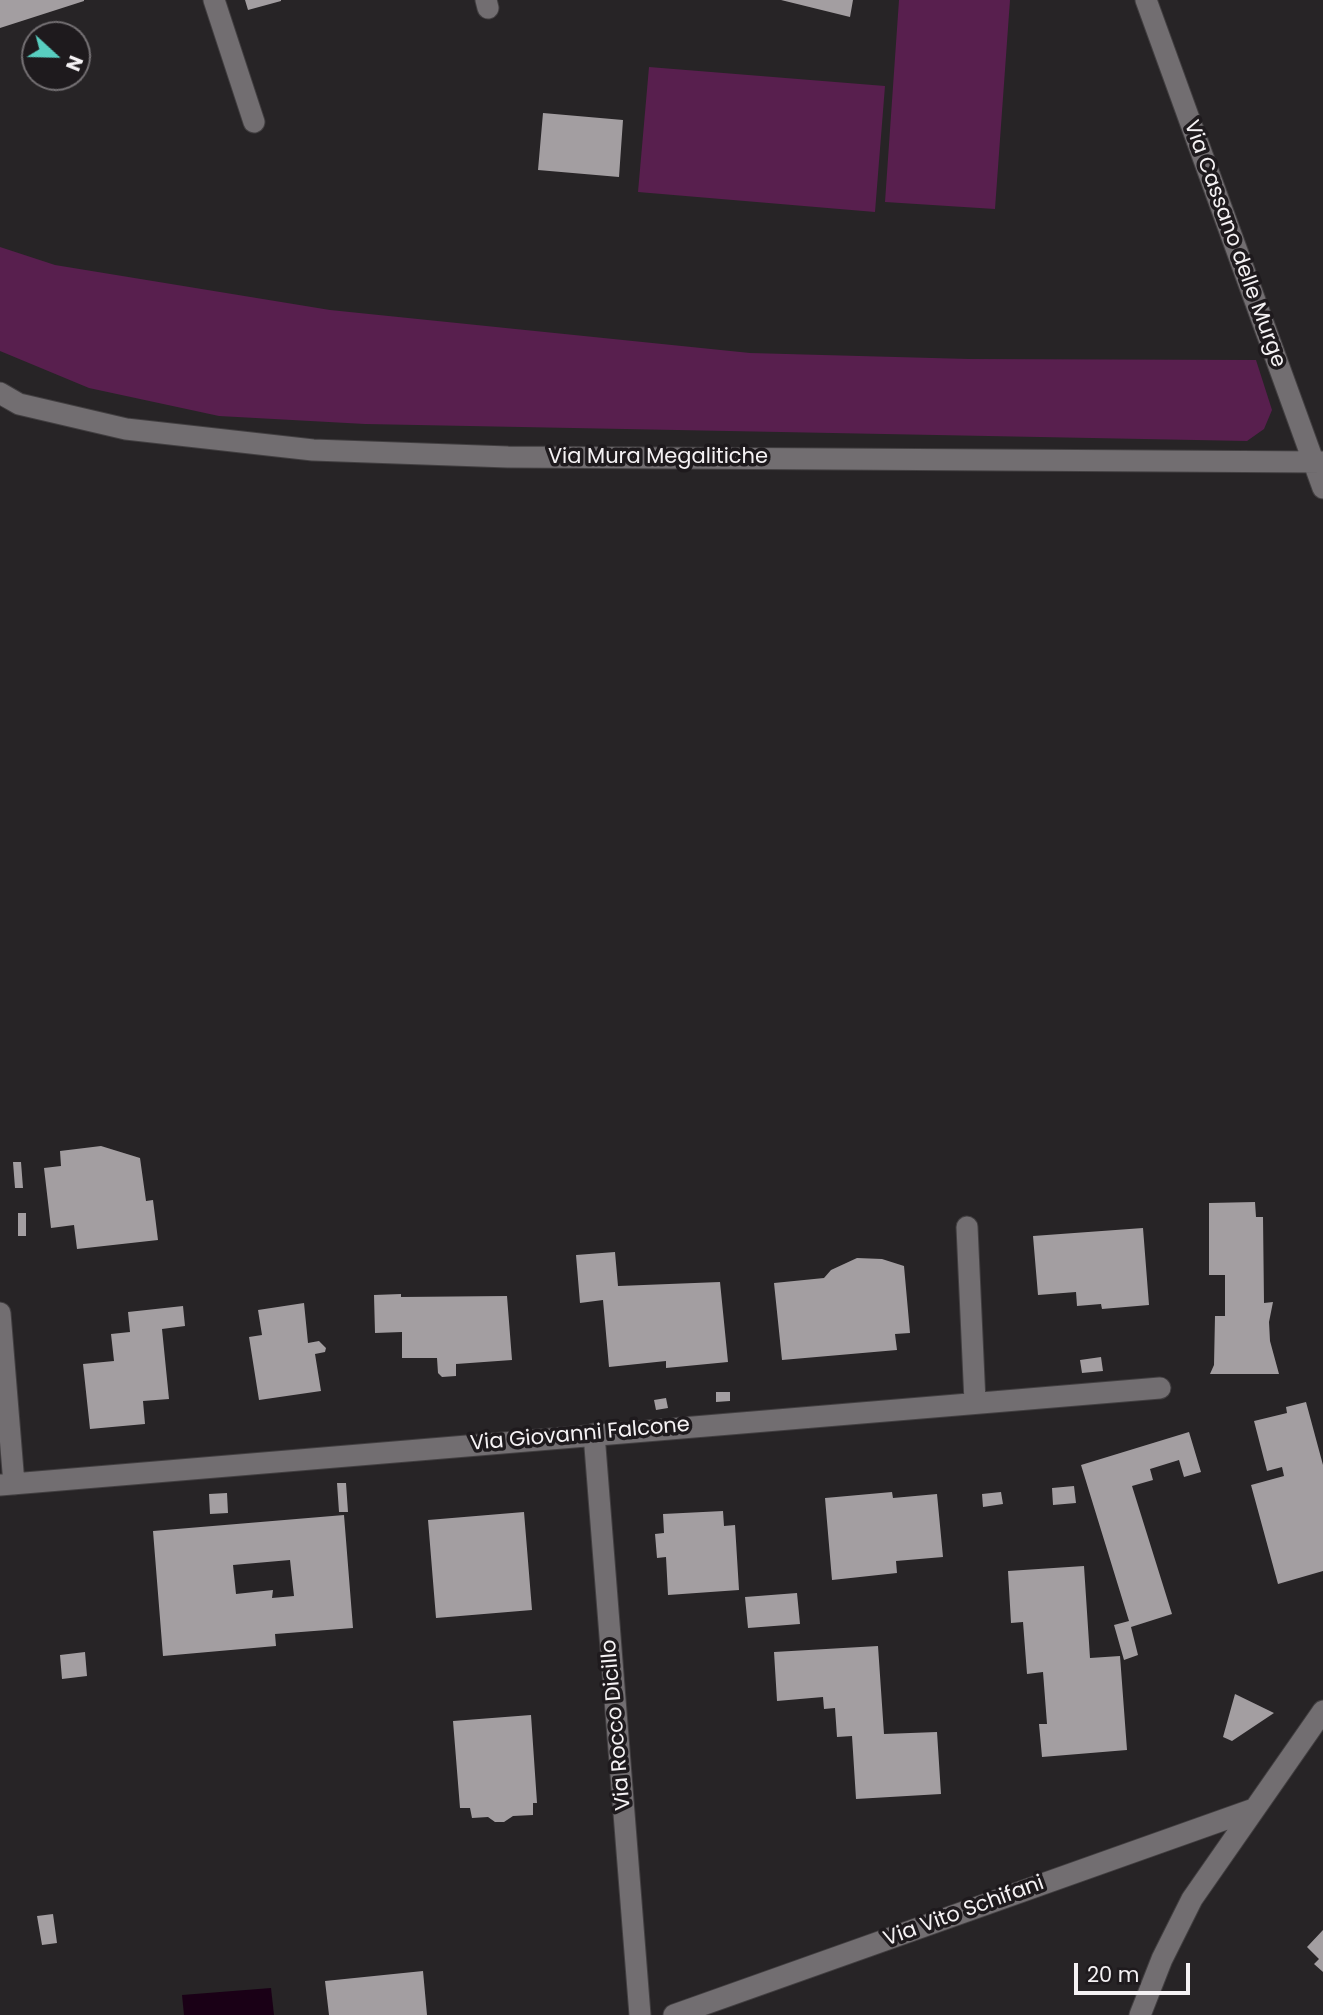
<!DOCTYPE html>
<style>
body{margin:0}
#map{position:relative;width:1323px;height:2015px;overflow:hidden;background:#272426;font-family:Poppins,sans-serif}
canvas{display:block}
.north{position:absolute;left:21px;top:21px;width:70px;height:70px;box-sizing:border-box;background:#1e1a1d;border:2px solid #747073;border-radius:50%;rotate:112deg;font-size:19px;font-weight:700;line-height:28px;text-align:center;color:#f5f2f4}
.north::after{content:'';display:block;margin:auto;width:24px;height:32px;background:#58cec0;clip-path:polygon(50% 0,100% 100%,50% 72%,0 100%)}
.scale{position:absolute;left:1074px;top:1963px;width:116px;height:32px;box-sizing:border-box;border:4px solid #f5f2f4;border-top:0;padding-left:9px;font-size:21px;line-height:24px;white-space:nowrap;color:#f5f2f4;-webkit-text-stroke:5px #1e1a1d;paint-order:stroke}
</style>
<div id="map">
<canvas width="1323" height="2015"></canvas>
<div class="north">N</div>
<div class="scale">20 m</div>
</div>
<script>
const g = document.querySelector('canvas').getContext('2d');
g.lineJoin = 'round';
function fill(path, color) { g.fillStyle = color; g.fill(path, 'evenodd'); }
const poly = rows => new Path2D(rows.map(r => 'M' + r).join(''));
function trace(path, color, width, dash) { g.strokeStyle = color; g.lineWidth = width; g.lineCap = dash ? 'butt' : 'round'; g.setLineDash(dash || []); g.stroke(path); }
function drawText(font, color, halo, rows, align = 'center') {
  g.font = font + ' Poppins,sans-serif'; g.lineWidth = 7; g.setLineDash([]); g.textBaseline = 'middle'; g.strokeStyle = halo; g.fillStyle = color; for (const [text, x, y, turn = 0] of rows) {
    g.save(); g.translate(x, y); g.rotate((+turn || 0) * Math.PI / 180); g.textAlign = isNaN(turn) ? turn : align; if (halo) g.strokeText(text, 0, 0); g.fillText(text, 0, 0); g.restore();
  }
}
fill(poly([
 [899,0,1010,0,995,209,885,202],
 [649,67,885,86,875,212,638,192],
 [0,247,55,265,330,310,750,353,969,359,1256,360,1272,410,1264,429,1247,441,365,424,219,416,89,388,0,351]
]), '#581f4e');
fill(poly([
 [271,1988,274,2015,184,2015,182,1995]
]), '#1a0016');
fill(poly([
 [0,0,84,0,84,1,0,28],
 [245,0,281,0,281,1,248,10],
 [781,0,853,0,850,17],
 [543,113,623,120,619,177,538,170],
 [101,1146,140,1158,146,1201,153,1200,158,1240,77,1249,74,1225,51,1228,44,1168,61,1166,60,1151],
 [13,1162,21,1162,23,1188,15,1188],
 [1255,1202,1256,1217,1263,1217,1264,1303,1273,1302,1269,1322,1270,1341,1279,1374,1210,1374,1214,1365,1215,1316,1225,1316,1225,1275,1209,1275,1209,1203],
 [18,1213,26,1213,26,1236,18,1236],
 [1143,1228,1149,1305,1102,1309,1101,1304,1077,1306,1076,1292,1038,1295,1033,1236],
 [615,1252,618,1286,720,1282,728,1362,666,1368,666,1361,609,1367,603,1300,580,1303,576,1255],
 [857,1258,882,1259,904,1266,910,1333,895,1334,897,1350,782,1360,774,1283,824,1278,831,1270],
 [401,1294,401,1297,507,1296,512,1360,456,1364,456,1376,442,1377,438,1373,437,1358,402,1358,402,1332,375,1333,374,1295],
 [304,1303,308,1343,319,1341,326,1348,325,1352,315,1354,321,1391,259,1400,249,1337,262,1335,258,1310],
 [183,1306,185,1326,162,1329,169,1399,143,1401,145,1424,90,1429,83,1364,114,1361,111,1334,130,1332,128,1312],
 [1101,1357,1103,1371,1082,1373,1080,1360],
 [716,1392,730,1392,730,1401,716,1402],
 [666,1398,668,1408,656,1410,654,1400],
 [1306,1402,1323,1465,1323,1571,1278,1584,1251,1485,1284,1476,1282,1467,1267,1471,1254,1421,1287,1413,1286,1407],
 [1189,1432,1201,1472,1184,1477,1179,1460,1150,1469,1153,1480,1132,1486,1172,1614,1131,1627,1138,1655,1124,1660,1114,1625,1129,1621,1081,1465],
 [337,1483,346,1483,348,1512,339,1512],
 [1074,1486,1076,1503,1053,1505,1052,1488],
 [892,1492,893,1498,937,1494,943,1557,896,1561,897,1573,832,1580,825,1498],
 [1001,1492,1003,1504,983,1507,982,1494],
 [227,1493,228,1513,210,1514,209,1494],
 [723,1511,724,1526,735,1525,739,1590,668,1595,666,1557,657,1558,655,1534,664,1533,663,1514],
 [524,1512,532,1610,436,1618,428,1520],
 [344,1515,353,1628,275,1634,276,1646,163,1656,153,1531],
 [290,1560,294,1596,272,1598,273,1590,236,1594,233,1565],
 [1084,1566,1090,1658,1120,1656,1127,1750,1042,1757,1039,1724,1047,1724,1043,1672,1027,1674,1023,1622,1011,1623,1008,1571],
 [797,1593,800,1624,748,1628,745,1597],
 [878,1646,884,1734,937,1732,941,1794,856,1799,852,1736,837,1737,835,1708,824,1709,823,1697,777,1701,774,1652],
 [85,1652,87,1676,62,1679,60,1655],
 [1235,1694,1274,1713,1232,1741,1223,1737],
 [531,1715,537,1803,533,1803,533,1815,513,1816,504,1822,495,1822,488,1817,472,1818,470,1808,460,1808,453,1721],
 [53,1914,57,1943,42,1945,37,1916],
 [1323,1930,1323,1972,1314,1964,1319,1959,1307,1947],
 [423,1971,427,2015,329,2015,325,1981]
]), '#a39ea1');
const minor = poly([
 [214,0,254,122],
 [486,0,488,8],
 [1146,0,1323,488],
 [0,393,19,404,126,429,313,450,508,457,1323,462],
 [967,1227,975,1402],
 [0,1313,14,1484],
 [594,1434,640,2015],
 [0,1485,1160,1388],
 [674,2015,1254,1809],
 [1140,2015,1162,1959,1192,1899,1323,1711]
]);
trace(minor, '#423f41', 23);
trace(minor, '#726e71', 21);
drawText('21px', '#f5f2f4', '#1e1a1d', [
 ["Via Cassano delle Murge",1234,244,70],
 ["Via Mura Megalitiche",658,458],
 ["Via Giovanni Falcone",580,1435,-5],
 ["Via Rocco Dicillo",617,1725,-95],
 ["Via Vito Schifani",964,1912,-20]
]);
</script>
